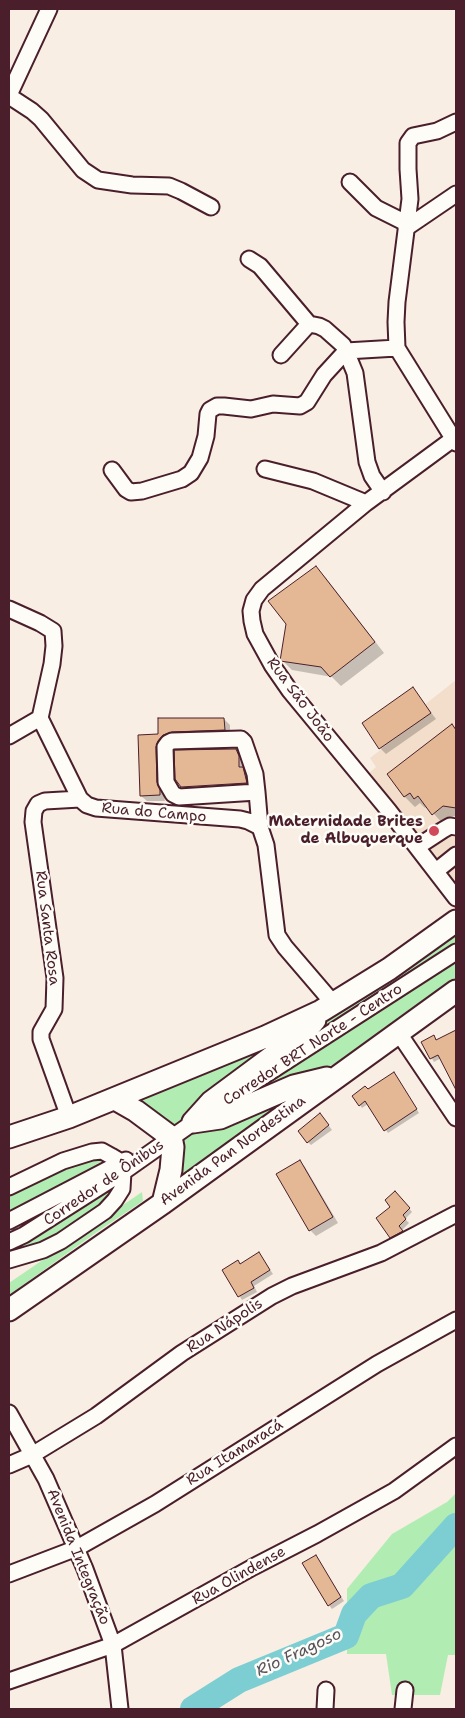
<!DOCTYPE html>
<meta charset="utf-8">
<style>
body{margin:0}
#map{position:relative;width:465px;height:1718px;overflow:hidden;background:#f8eee3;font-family:"Shantell Sans",sans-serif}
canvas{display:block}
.frame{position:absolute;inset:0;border:10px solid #4a1f2b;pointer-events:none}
</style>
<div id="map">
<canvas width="465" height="1718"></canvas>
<div class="frame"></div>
</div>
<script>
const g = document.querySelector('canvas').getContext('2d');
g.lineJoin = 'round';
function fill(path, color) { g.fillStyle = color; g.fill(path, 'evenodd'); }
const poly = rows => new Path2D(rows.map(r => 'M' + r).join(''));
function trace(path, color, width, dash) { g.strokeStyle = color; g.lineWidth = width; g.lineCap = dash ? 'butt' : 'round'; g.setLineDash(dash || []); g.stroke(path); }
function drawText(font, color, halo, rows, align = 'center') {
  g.font = font + ' "Shantell Sans",sans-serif'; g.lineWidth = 5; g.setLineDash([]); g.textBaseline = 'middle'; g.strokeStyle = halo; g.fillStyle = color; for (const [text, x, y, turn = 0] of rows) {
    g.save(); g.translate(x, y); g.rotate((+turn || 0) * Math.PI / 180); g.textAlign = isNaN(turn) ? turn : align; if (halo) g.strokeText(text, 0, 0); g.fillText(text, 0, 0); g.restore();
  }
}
fill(poly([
 [456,680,456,888,368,774,376,767,370,758,428,713,423,706]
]), '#f2decb');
fill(poly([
 [456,927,456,945,286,1057,326,1013],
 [456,957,456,981,339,1062,228,1109],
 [288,1033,184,1120,171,1128,123,1095],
 [314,1086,170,1193,177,1138,195,1126],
 [92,1152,121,1162,9,1221,9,1187],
 [122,1181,103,1207,54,1240,9,1258,9,1242],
 [142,1192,143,1201,97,1232,9,1295,9,1283],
 [456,1493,456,1655,448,1655,440,1695,392,1695,386,1654,347,1654,347,1589,392,1534,447,1502]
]), '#b1edb3');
fill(poly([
 [316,568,326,578,384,653,341,686,332,677,292,670,282,660,287,624],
 [413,689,436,719,386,754,380,748],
 [159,719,224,719,230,725,230,735,166,743,162,789,165,801,147,801,141,796,159,735],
 [451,726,456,731,456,816,454,816,443,824,427,806,425,808,420,803,415,807,405,797,388,775],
 [236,750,242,756,244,770,248,774,251,789,188,793,182,787],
 [455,1032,456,1033,456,1084,441,1058,434,1062,423,1043,434,1037,437,1041],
 [397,1077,419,1113,388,1133,368,1104,362,1108,360,1105],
 [324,1119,332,1130,311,1145,308,1142],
 [300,1161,305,1167,338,1223,316,1236,310,1230,278,1174],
 [399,1196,412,1212,405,1219,409,1223,402,1230,405,1235,395,1240,391,1237,392,1207],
 [259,1253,273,1274,254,1286,257,1292,242,1300,223,1270,238,1262,241,1265],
 [315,1556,344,1601,332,1609,329,1605]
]), '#0003');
trace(poly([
 [193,1709,239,1680,346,1636,354,1614,371,1596,402,1586,456,1526]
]), '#7cced3', 26);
const building = poly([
 [316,566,375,642,330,677,321,667,280,661,286,624,268,601,316,566],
 [413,687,431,713,379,749,362,723,413,687],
 [158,718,224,718,225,730,172,732,163,735,158,741,156,747,157,782,160,790,160,795,140,796,138,735,158,734,158,718],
 [452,724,456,730,456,808,443,806,432,815,418,796,414,799,410,793,404,797,387,774,452,724],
 [236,749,239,756,239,767,243,767,247,783,181,787,175,779,174,750,236,749],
 [456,1030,456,1090,438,1055,430,1059,421,1042,434,1035,436,1040,456,1030],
 [394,1072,417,1109,384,1131,365,1101,359,1106,352,1096,365,1086,368,1089,394,1072],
 [320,1113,329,1125,307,1143,298,1131,320,1113],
 [300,1160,333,1217,309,1231,276,1174,300,1160],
 [395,1191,410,1208,403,1215,406,1219,399,1226,403,1231,390,1238,376,1218,390,1207,385,1200,395,1191],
 [259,1252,270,1270,251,1282,254,1288,238,1297,222,1270,238,1260,240,1264,259,1252],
 [316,1555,341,1597,328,1606,302,1563,316,1555]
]);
fill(building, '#e4b894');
trace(building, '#4a1f2b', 1);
const minor = poly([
 [9,95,49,9],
 [9,96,32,111,41,119,83,170,98,180,132,185,169,186,181,191,211,207],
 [350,182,376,208,406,223],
 [406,228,456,194],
 [249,259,260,266,309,324,319,326,325,329,343,345,346,351,397,348,456,443],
 [397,348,396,322,397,302,410,199,408,169,408,143,413,136,437,131,456,122],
 [281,355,309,324],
 [453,439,366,503,262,589,254,600,251,611,252,621,255,634,272,665,290,691,389,811,456,898],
 [265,469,313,481,366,503],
 [112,470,126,489,131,492,142,491,182,479,191,473,200,458,206,436,208,414,210,410,217,406,224,406,251,409,273,404,300,406,307,402,324,375,346,351,355,373,367,462,372,476,383,492],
 [9,609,40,623,53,631,54,646,52,664,40,718,80,799,87,805,96,808,240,819,248,821,260,827,266,845,277,935,285,947,333,1003],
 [9,736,40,718],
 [257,792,179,797,173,794,166,782,165,747,168,743,172,741,241,739,244,742,255,774,257,792,260,827],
 [417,847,443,830,450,826,456,827],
 [436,871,456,855],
 [398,1032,456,1118],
 [245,1088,456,952],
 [69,1117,41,1039,41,1032,54,1009,55,978,33,822,34,811,38,804,45,801,80,799],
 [9,1187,63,1161,92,1152,102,1151,111,1156,121,1162,123,1172,122,1189,115,1200,105,1211,61,1241,43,1250,9,1260],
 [9,1221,126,1160],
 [9,1242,24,1235,123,1172,201,1117],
 [9,1413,46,1479,85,1569,113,1645,120,1709],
 [9,1465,32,1455,96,1416,182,1353,272,1296,292,1286,381,1253,456,1214],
 [9,1574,77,1548,155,1504,377,1364,456,1320],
 [9,1681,113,1645,253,1567,317,1534,394,1491,456,1446],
 [325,1709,326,1690],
 [403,1709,405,1690]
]);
const highway = poly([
 [115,1099,136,1111,171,1137,173,1147,171,1170,163,1203],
 [193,1122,211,1102,304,1033,315,1020],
 [193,1122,220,1118,294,1086,327,1078],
 [9,1137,69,1117,265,1037,321,1011,389,969,456,921],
 [9,1310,163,1203,456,991]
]);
trace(minor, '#4a1f2b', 19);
trace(highway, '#4a1f2b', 25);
trace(minor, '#fdfcf7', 15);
trace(highway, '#fdfcf7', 21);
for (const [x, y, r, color] of [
 [434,831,6,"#d1495b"]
]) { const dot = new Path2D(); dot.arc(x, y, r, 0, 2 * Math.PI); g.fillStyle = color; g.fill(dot); trace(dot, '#fdfcf7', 2); }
drawText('15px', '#4a1f2b', '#fdfcf7', [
 ["Rua São João",300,700,53],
 ["Rua do Campo",154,813,5],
 ["Rua Santa Rosa",47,928,83],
 ["Corredor BRT Norte - Centro",313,1045,-33],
 ["Avenida Pan Nordestina",233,1151,-36],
 ["Corredor de Ônibus",104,1183,-34],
 ["Rua Nápolis",225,1326,-33],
 ["Rua Itamaracá",235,1453,-32],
 ["Avenida Integração",78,1557,68],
 ["Rua Olindense",239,1576,-29]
]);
drawText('bold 15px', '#4a1f2b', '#fdfcf7', [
 ["Maternidade Brites",423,822],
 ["de Albuquerque",423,839]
], 'right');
drawText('italic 16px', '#59545d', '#fdfcf7', [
 ["Rio Fragoso",299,1653,-25]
]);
</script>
